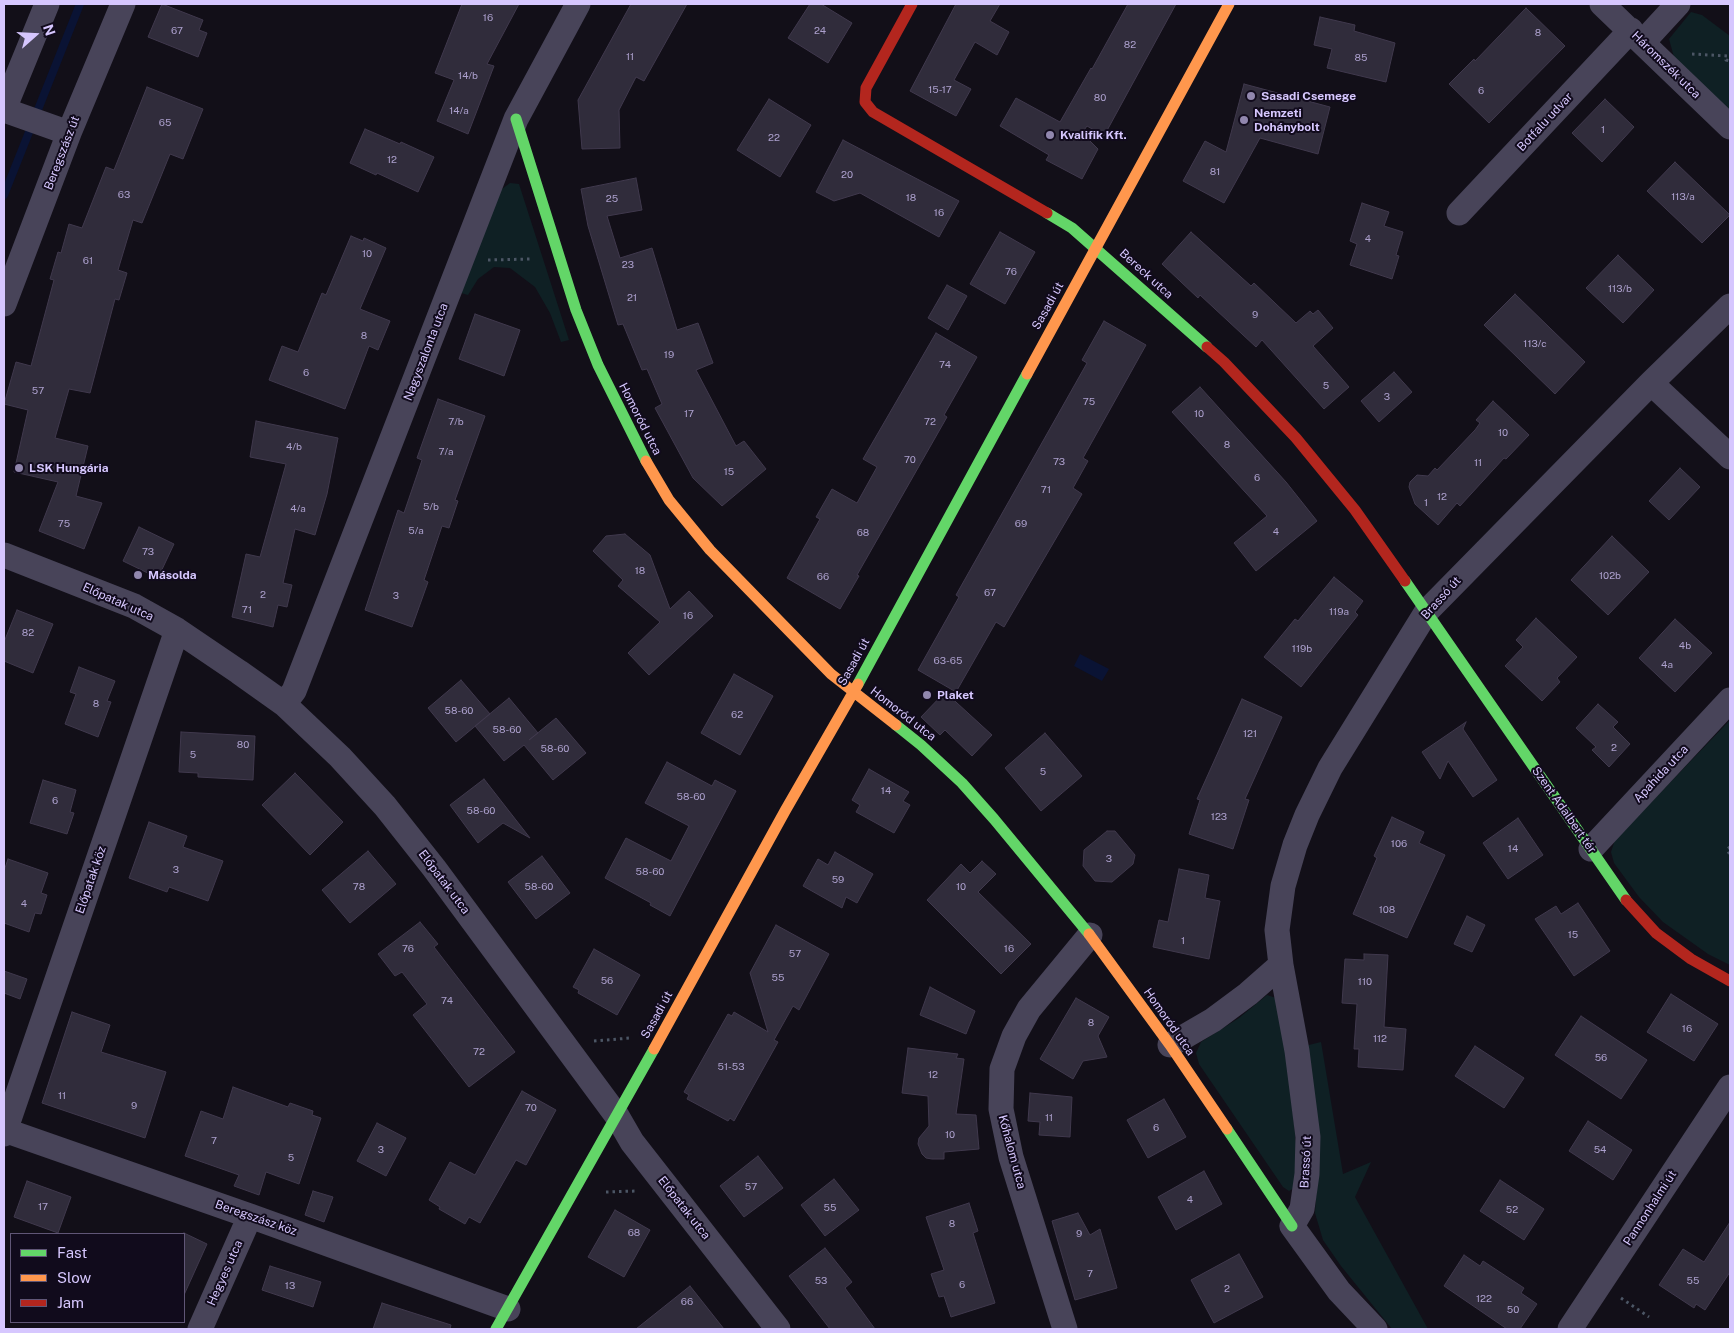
<!DOCTYPE html>
<meta charset="utf-8">
<style>
body{margin:0}
#map{position:relative;width:1734px;height:1333px;overflow:hidden;background:#120f18;font-family:"Public Sans",sans-serif}
canvas{display:block}
.frame{position:absolute;inset:0;border:5px solid #d6c7fe;pointer-events:none}
.legend{position:absolute;left:10px;top:1233px;width:175px;height:90px;box-sizing:border-box;background:#110b1c;border:1px solid #605676;margin:0;padding:6px 9px;list-style:none;font-size:15px;color:#d6c7fe}
.legend li{display:flex;align-items:center;gap:10px;height:25px}
.legend b{width:25px;border:1px solid #605676}
.north{position:absolute;left:10px;top:10px;width:50px;height:50px;-webkit-text-stroke:4px #110b1c;paint-order:stroke;rotate:71deg;font-size:14px;font-weight:700;line-height:20px;text-align:center;color:#d6c7fe}
.north::after{content:'';display:block;margin:auto;width:18px;height:22px;background:#d6c7fe;clip-path:polygon(50% 0,100% 100%,50% 72%,0 100%)}
</style>
<div id="map">
<canvas width="1734" height="1333"></canvas>
<div class="frame"></div>
<ul class="legend">
<li><b style="height:6px;background:#63d668"></b>Fast</li>
<li><b style="height:6px;background:#ff974d"></b>Slow</li>
<li><b style="height:6px;background:#b3261e"></b>Jam</li>
</ul>
<div class="north">N</div>
</div>
<script>
const g = document.querySelector('canvas').getContext('2d');
g.lineJoin = 'round';
function fill(path, color) { g.fillStyle = color; g.fill(path, 'evenodd'); }
const poly = rows => new Path2D(rows.map(r => 'M' + r).join(''));
function trace(path, color, width, dash) { g.strokeStyle = color; g.lineWidth = width; g.lineCap = dash ? 'butt' : 'round'; g.setLineDash(dash || []); g.stroke(path); }
function drawText(font, color, halo, rows, align = 'center') {
  g.font = font + ' "Public Sans",sans-serif'; g.lineWidth = 4; g.setLineDash([]); g.textBaseline = 'middle'; g.strokeStyle = halo; g.fillStyle = color; for (const [text, x, y, turn = 0] of rows) {
    g.save(); g.translate(x, y); g.rotate((+turn || 0) * Math.PI / 180); g.textAlign = isNaN(turn) ? turn : align; if (halo) g.strokeText(text, 0, 0); g.fillText(text, 0, 0); g.restore();
  }
}
fill(poly([
 [1691,12,1702,15,1730,36,1730,113,1674,57,1669,39],
 [510,183,519,184,569,340,561,342,550,313,535,287,510,268,494,267,478,279,468,295,461,293,498,192],
 [1730,720,1730,965,1708,954,1663,922,1639,897,1614,863,1611,852,1615,840],
 [1267,995,1276,998,1286,1043,1299,1174,1296,1187,1289,1191,1283,1187,1199,1064,1196,1053,1201,1042,1239,1018],
 [1321,1042,1343,1174,1371,1162,1355,1197,1428,1329,1392,1329,1341,1266,1323,1240,1315,1213,1318,1166,1305,1046]
]), '#0f2024');
fill(poly([
 [1080,654,1109,669,1102,681,1074,666]
]), '#0a1334');
trace(poly([
 [4,195,80,4]
]), '#0a1334', 8);
const building = poly([
 [162,4,203,20,199,30,207,33,198,57,148,37,162,4],
 [462,4,519,4,487,64,494,66,468,134,437,121,454,80,435,73,462,4],
 [631,4,687,4,644,81,636,77,619,110,620,148,582,149,578,100,631,4],
 [810,4,821,4,852,23,828,63,788,38,810,4],
 [956,4,1000,4,990,21,1009,32,997,55,975,42,954,80,971,89,956,116,910,91,956,4],
 [1128,4,1176,4,1104,136,1087,126,1082,133,1098,149,1082,179,1046,160,1049,155,1000,126,1016,98,1060,122,1091,68,1092,69,1128,4],
 [1526,8,1565,46,1489,123,1449,84,1474,59,1475,61,1526,8],
 [1320,17,1355,25,1354,31,1395,43,1386,82,1327,68,1332,49,1314,45,1320,17],
 [1244,84,1330,107,1318,154,1260,138,1224,203,1183,181,1205,141,1226,152,1244,84],
 [147,87,203,109,183,159,170,154,142,223,133,220,118,270,127,273,119,300,115,299,90,393,69,389,55,438,88,446,76,496,102,503,84,549,39,531,58,482,14,472,28,410,4,404,16,362,31,366,54,280,50,279,58,252,61,253,69,224,82,228,106,167,114,170,147,87],
 [769,99,811,125,780,177,737,150,769,99],
 [1605,99,1634,127,1602,162,1572,133,1605,99],
 [365,129,400,144,401,142,434,157,418,192,377,173,376,175,350,163,365,129],
 [843,140,959,201,939,237,860,193,834,201,816,192,843,140],
 [1675,162,1730,215,1702,243,1647,191,1675,162],
 [636,178,642,210,607,216,620,258,652,248,677,330,698,323,713,363,696,370,736,446,744,441,766,469,722,506,693,478,655,408,662,404,647,369,642,370,623,324,618,325,588,226,581,189,636,178],
 [1362,203,1389,212,1384,226,1403,232,1396,255,1399,256,1392,279,1350,265,1357,244,1350,241,1362,203],
 [1000,232,1035,252,1005,304,970,284,1000,232],
 [1191,232,1251,286,1254,283,1296,323,1310,311,1313,314,1318,310,1333,328,1313,346,1349,387,1324,409,1262,340,1256,347,1200,295,1198,298,1162,264,1191,232],
 [351,236,363,241,364,238,386,248,360,309,390,321,378,350,369,346,345,409,269,380,282,346,298,352,322,293,326,295,351,236],
 [1618,255,1654,290,1623,323,1586,288,1618,255],
 [947,285,967,296,948,330,928,318,947,285],
 [1515,294,1585,362,1555,394,1484,325,1515,294],
 [475,314,520,330,504,376,459,359,475,314],
 [1104,321,1146,345,1083,458,1088,461,1073,488,1082,494,1004,627,996,622,956,692,918,670,959,597,956,595,1087,363,1082,360,1104,321],
 [936,333,977,357,944,415,947,417,857,575,859,576,840,609,787,578,820,519,816,517,832,489,857,503,877,467,863,459,936,333],
 [1394,372,1412,392,1379,422,1361,401,1394,372],
 [1200,387,1286,482,1317,521,1256,571,1234,543,1267,516,1172,412,1200,387],
 [438,399,485,416,455,500,458,501,449,528,442,526,424,580,428,582,412,627,365,610,398,510,404,513,422,460,417,458,438,399],
 [1493,401,1529,435,1506,459,1504,458,1460,506,1457,503,1438,525,1415,504,1409,487,1410,482,1417,475,1428,476,1435,468,1437,470,1475,430,1480,423,1476,420,1493,401],
 [256,421,338,438,327,494,315,535,295,529,283,583,292,585,287,607,278,605,273,627,232,617,246,554,260,557,286,464,250,457,256,421],
 [1680,468,1700,487,1669,520,1649,501,1680,468],
 [139,527,174,544,158,578,123,561,139,527],
 [625,534,650,555,670,609,689,591,713,616,649,675,628,653,660,622,618,586,623,580,593,551,606,536,625,534],
 [1612,536,1649,572,1608,615,1571,580,1612,536],
 [1334,577,1363,601,1355,612,1358,615,1301,687,1264,657,1295,619,1298,621,1334,577],
 [17,610,53,624,33,673,4,661,4,642,17,610],
 [1536,618,1577,657,1557,678,1560,682,1542,701,1505,666,1523,647,1516,640,1536,618],
 [1675,619,1712,653,1675,692,1639,658,1675,619],
 [79,667,115,681,107,701,111,702,98,737,65,724,76,694,70,692,79,667],
 [734,674,773,696,740,755,701,733,734,674],
 [461,680,490,714,456,742,428,708,461,680],
 [945,692,992,735,972,756,945,730,940,735,921,717,945,692],
 [509,698,538,733,529,740,556,718,586,753,553,780,524,745,504,761,475,726,509,698],
 [1242,699,1282,717,1245,799,1249,800,1233,849,1189,834,1200,800,1197,799,1242,699],
 [1598,704,1618,722,1613,727,1630,744,1609,767,1592,750,1596,747,1576,728,1598,704],
 [1466,722,1463,729,1497,780,1473,797,1448,761,1440,779,1422,752,1466,722],
 [181,732,255,736,253,780,198,777,198,773,179,772,181,732],
 [1045,733,1082,776,1041,811,1005,768,1045,733],
 [667,762,712,786,715,780,736,791,670,916,650,905,651,903,605,878,626,838,671,861,689,826,645,803,667,762],
 [869,769,909,792,903,801,910,805,894,833,856,812,860,805,852,800,869,769],
 [295,773,343,822,310,855,262,805,295,773],
 [484,779,530,838,503,823,478,843,450,805,484,779],
 [43,780,76,790,70,812,74,813,67,834,30,823,43,780],
 [1392,817,1424,832,1419,843,1445,855,1407,938,1353,914,1377,858,1374,856,1392,817],
 [1518,818,1543,855,1508,879,1483,843,1518,818],
 [149,822,187,836,183,847,223,861,208,901,169,887,167,892,129,878,149,822],
 [1107,831,1115,831,1135,855,1133,864,1112,882,1095,881,1083,866,1084,850,1107,831],
 [368,851,396,884,350,923,322,890,368,851],
 [835,852,873,874,857,903,846,897,842,908,803,886,818,859,828,865,835,852],
 [542,856,570,893,536,919,508,882,542,856],
 [8,859,48,873,41,893,47,895,41,914,35,913,29,932,4,923,4,871,8,859],
 [982,861,996,874,978,892,1031,944,1001,974,927,900,961,864,970,873,982,861],
 [1179,869,1209,875,1205,898,1220,901,1209,959,1153,947,1159,920,1168,922,1179,869],
 [1578,903,1610,951,1574,976,1535,919,1556,906,1561,914,1578,903],
 [1467,916,1485,925,1472,952,1454,944,1467,916],
 [420,922,438,944,434,947,515,1052,469,1087,413,1015,427,1004,402,972,395,976,378,954,420,922],
 [776,925,829,954,799,1010,793,1006,774,1040,778,1042,734,1121,730,1118,728,1121,687,1099,689,1095,684,1092,728,1014,732,1016,734,1012,768,1032,750,973,776,925],
 [594,949,640,975,617,1015,578,993,579,990,573,987,594,949],
 [1364,954,1388,955,1384,1027,1406,1029,1403,1070,1358,1067,1359,1049,1354,1049,1357,1004,1342,1003,1345,959,1364,960,1364,954],
 [4,971,27,979,20,999,4,993,4,971],
 [930,987,975,1011,966,1034,920,1015,930,987],
 [1671,994,1718,1024,1694,1061,1647,1032,1671,994],
 [1076,998,1109,1017,1098,1036,1107,1057,1083,1061,1073,1079,1040,1059,1076,998],
 [72,1012,110,1025,101,1052,166,1072,145,1138,42,1103,72,1012],
 [1581,1016,1647,1060,1621,1099,1555,1055,1581,1016],
 [1475,1046,1524,1078,1504,1108,1455,1076,1475,1046],
 [908,1048,958,1054,956,1058,964,1059,956,1114,976,1115,979,1149,944,1152,944,1159,932,1159,926,1158,922,1154,918,1144,919,1138,929,1126,928,1096,902,1093,908,1048],
 [233,1087,288,1107,290,1103,313,1111,312,1115,321,1118,299,1184,266,1172,259,1195,234,1186,239,1175,185,1156,201,1111,223,1119,233,1087],
 [522,1091,556,1110,526,1165,516,1160,480,1223,469,1217,465,1224,439,1209,440,1207,429,1200,450,1162,475,1175,522,1091],
 [1030,1093,1072,1097,1070,1137,1039,1135,1040,1122,1028,1121,1030,1093],
 [1164,1099,1186,1137,1148,1158,1127,1120,1164,1099],
 [1588,1121,1632,1150,1613,1180,1569,1151,1588,1121],
 [377,1123,406,1138,386,1176,357,1161,377,1123],
 [758,1156,783,1188,744,1217,720,1186,758,1156],
 [1204,1171,1222,1204,1176,1230,1158,1197,1204,1171],
 [834,1179,859,1210,825,1236,801,1205,834,1179],
 [1500,1180,1544,1209,1524,1240,1480,1211,1500,1180],
 [27,1181,71,1197,58,1233,14,1217,27,1181],
 [313,1191,333,1197,324,1222,305,1215,313,1191],
 [969,1203,978,1231,973,1233,995,1303,951,1317,944,1296,939,1297,931,1274,944,1270,926,1217,969,1203],
 [615,1210,650,1230,624,1277,588,1257,615,1210],
 [1078,1213,1090,1235,1100,1229,1117,1288,1075,1300,1052,1221,1078,1213],
 [1730,1222,1730,1272,1705,1310,1696,1304,1694,1308,1659,1285,1683,1249,1704,1262,1730,1222],
 [184,1233,207,1244,184,1295,184,1233],
 [825,1248,852,1282,845,1288,875,1329,830,1329,789,1276,825,1248],
 [1239,1254,1263,1297,1214,1323,1191,1280,1239,1254],
 [1464,1255,1480,1266,1483,1261,1524,1288,1521,1293,1537,1304,1520,1329,1507,1329,1444,1286,1464,1255],
 [270,1266,321,1282,313,1307,262,1290,270,1266],
 [690,1286,724,1329,636,1329,690,1286],
 [382,1303,451,1325,450,1329,373,1329,382,1303]
]);
fill(building, '#302c3b');
trace(building, '#40394d', 1);
trace(poly([
 [1692,54,1727,56,1726,60,1730,61],
 [488,260,532,259],
 [1730,847,1727,849,1730,855],
 [594,1041,630,1038],
 [606,1192,637,1191],
 [1621,1298,1649,1317]
]), '#4c5665', 3, [2.5, 4]);
trace(poly([
 [1602,4,1730,127],
 [1643,42,1678,4],
 [4,109,47,4],
 [4,110,69,133],
 [1459,213,1631,30],
 [4,304,69,133,123,4],
 [1651,383,1730,457],
 [4,555,134,606,177,630,239,672,284,704,340,757,385,806,434,868,600,1093,617,1116,632,1142,778,1329],
 [284,704,294,691,516,119,578,4],
 [1591,849,1730,700],
 [1170,1045,1213,1020,1248,994,1281,965],
 [4,1130,250,1216,508,1309],
 [4,1134,177,630],
 [200,1329,250,1216],
 [1065,1329,1011,1157,1001,1109,1002,1069,1014,1036,1029,1009,1090,935],
 [1375,1329,1339,1291,1292,1226,1302,1209,1307,1174,1308,1137,1297,1051,1281,965,1277,930,1283,886,1295,845,1307,815,1330,768,1427,611,1651,383,1730,306],
 [1570,1329,1730,1087]
]), '#484459', 25);
trace(poly([
 [516,119,576,310,598,365,646,461],
 [1047,213,1072,228,1207,347],
 [1405,581,1626,900],
 [858,684,1027,374],
 [896,725,921,745,962,783,994,819,1089,934],
 [1227,1129,1292,1226],
 [496,1329,654,1049]
]), '#63d668', 11);
trace(poly([
 [1027,374,1229,4],
 [646,461,669,500,710,550,831,674,896,725],
 [1089,934,1170,1045,1227,1129],
 [654,1049,785,811,858,684]
]), '#ff974d', 11);
trace(poly([
 [912,4,866,88,865,102,873,112,1047,213],
 [1207,347,1224,362,1296,438,1355,510,1405,581],
 [1626,900,1656,933,1691,959,1730,981]
]), '#b3261e', 11);
for (const [x, y, r, color] of [
 [1251,96,5,"#9187ae"],
 [1244,120,5,"#9187ae"],
 [1050,135,5,"#9187ae"],
 [19,468,5,"#9187ae"],
 [138,575,5,"#9187ae"],
 [927,695,5,"#9187ae"]
]) { const dot = new Path2D(); dot.arc(x, y, r, 0, 2 * Math.PI); g.fillStyle = color; g.fill(dot); trace(dot, '#110b1c', 2); }
drawText('10px', '#aca0cd', null, [
 ["16",488,18],
 ["67",177,31],
 ["24",820,31],
 ["8",1538,33],
 ["82",1130,45],
 ["11",630,57],
 ["85",1361,58],
 ["14/b",468,76],
 ["15-17",940,90],
 ["6",1481,91],
 ["80",1100,98],
 ["14/a",459,111],
 ["65",165,123],
 ["1",1603,130],
 ["22",774,138],
 ["12",392,160],
 ["81",1215,172],
 ["20",847,175],
 ["63",124,195],
 ["113/a",1683,197],
 ["18",911,198],
 ["25",612,199],
 ["16",939,213],
 ["4",1368,239],
 ["10",367,254],
 ["61",88,261],
 ["23",628,265],
 ["76",1011,272],
 ["113/b",1620,289],
 ["21",632,298],
 ["9",1255,315],
 ["8",364,336],
 ["113/c",1535,344],
 ["19",669,355],
 ["74",945,365],
 ["6",306,373],
 ["5",1326,386],
 ["57",38,391],
 ["3",1387,397],
 ["75",1089,402],
 ["17",689,414],
 ["10",1199,414],
 ["7/b",456,422],
 ["72",930,422],
 ["10",1503,433],
 ["8",1227,445],
 ["4/b",294,447],
 ["7/a",446,452],
 ["70",910,460],
 ["73",1059,462],
 ["11",1478,463],
 ["15",729,472],
 ["6",1257,478],
 ["71",1046,490],
 ["12",1442,497],
 ["1",1426,503],
 ["5/b",431,507],
 ["4/a",298,509],
 ["75",64,524],
 ["69",1021,524],
 ["5/a",416,531],
 ["4",1276,532],
 ["68",863,533],
 ["73",148,552],
 ["18",640,571],
 ["102b",1610,576],
 ["66",823,577],
 ["67",990,593],
 ["2",263,595],
 ["3",396,596],
 ["71",247,610],
 ["119a",1339,612],
 ["16",688,616],
 ["82",28,633],
 ["4b",1685,646],
 ["119b",1302,649],
 ["63-65",948,661],
 ["4a",1667,665],
 ["8",96,704],
 ["58-60",459,711],
 ["62",737,715],
 ["58-60",507,730],
 ["121",1250,734],
 ["80",243,745],
 ["2",1614,748],
 ["58-60",555,749],
 ["5",193,755],
 ["5",1043,772],
 ["14",886,791],
 ["58-60",691,797],
 ["6",55,801],
 ["58-60",481,811],
 ["123",1219,817],
 ["106",1399,844],
 ["14",1513,849],
 ["3",1109,859],
 ["3",176,870],
 ["58-60",650,872],
 ["59",838,880],
 ["78",359,887],
 ["58-60",539,887],
 ["10",961,887],
 ["4",24,904],
 ["108",1387,910],
 ["15",1573,935],
 ["1",1183,941],
 ["76",408,949],
 ["16",1009,949],
 ["57",795,954],
 ["55",778,978],
 ["56",607,981],
 ["110",1365,982],
 ["74",447,1001],
 ["8",1091,1023],
 ["16",1687,1029],
 ["112",1380,1039],
 ["72",479,1052],
 ["56",1601,1058],
 ["51-53",731,1067],
 ["12",933,1075],
 ["11",62,1096],
 ["9",134,1106],
 ["70",531,1108],
 ["11",1049,1118],
 ["6",1156,1128],
 ["10",950,1135],
 ["7",214,1141],
 ["3",381,1150],
 ["54",1600,1150],
 ["5",291,1158],
 ["57",751,1187],
 ["4",1190,1200],
 ["17",43,1207],
 ["55",830,1208],
 ["52",1512,1210],
 ["8",952,1224],
 ["68",634,1233],
 ["9",1079,1234],
 ["7",1090,1274],
 ["53",821,1281],
 ["55",1693,1281],
 ["6",962,1285],
 ["13",290,1286],
 ["2",1227,1289],
 ["122",1484,1299],
 ["66",687,1302],
 ["50",1513,1310]
]);
drawText('12px', '#d6c7fe', '#110b1c', [
 ["Háromszék utca",1666,65,44],
 ["Botfalu udvar",1545,122,-47],
 ["Beregszász út",62,153,-69],
 ["Bereck utca",1146,274,42],
 ["Sasadi út",1048,306,-61],
 ["Nagyszalonta utca",426,352,-69],
 ["Homoród utca",640,419,63],
 ["Brassó út",1441,598,-48],
 ["Előpatak utca",118,602,24],
 ["Sasadi út",854,662,-61],
 ["Homoród utca",903,714,38],
 ["Apahida utca",1661,774,-47],
 ["Szent Adalbert tér",1564,810,55],
 ["Előpatak köz",91,880,-71],
 ["Előpatak utca",444,882,53],
 ["Sasadi út",657,1015,-61],
 ["Homoród utca",1169,1022,55],
 ["Kőhalom utca",1012,1152,75],
 ["Brassó út",1306,1162,-87],
 ["Előpatak utca",684,1208,52],
 ["Pannonhalmi út",1650,1208,-57],
 ["Beregszász köz",256,1218,19],
 ["Hegyes utca",225,1273,-66]
]);
drawText('bold 12px', '#d6c7fe', '#110b1c', [
 ["Sasadi Csemege",1261,96],
 ["Nemzeti",1254,113],
 ["Dohánybolt",1254,127],
 ["Kvalifik Kft.",1060,135],
 ["LSK Hungária",29,468],
 ["Másolda",148,575],
 ["Plaket",937,695]
], 'left');
</script>
